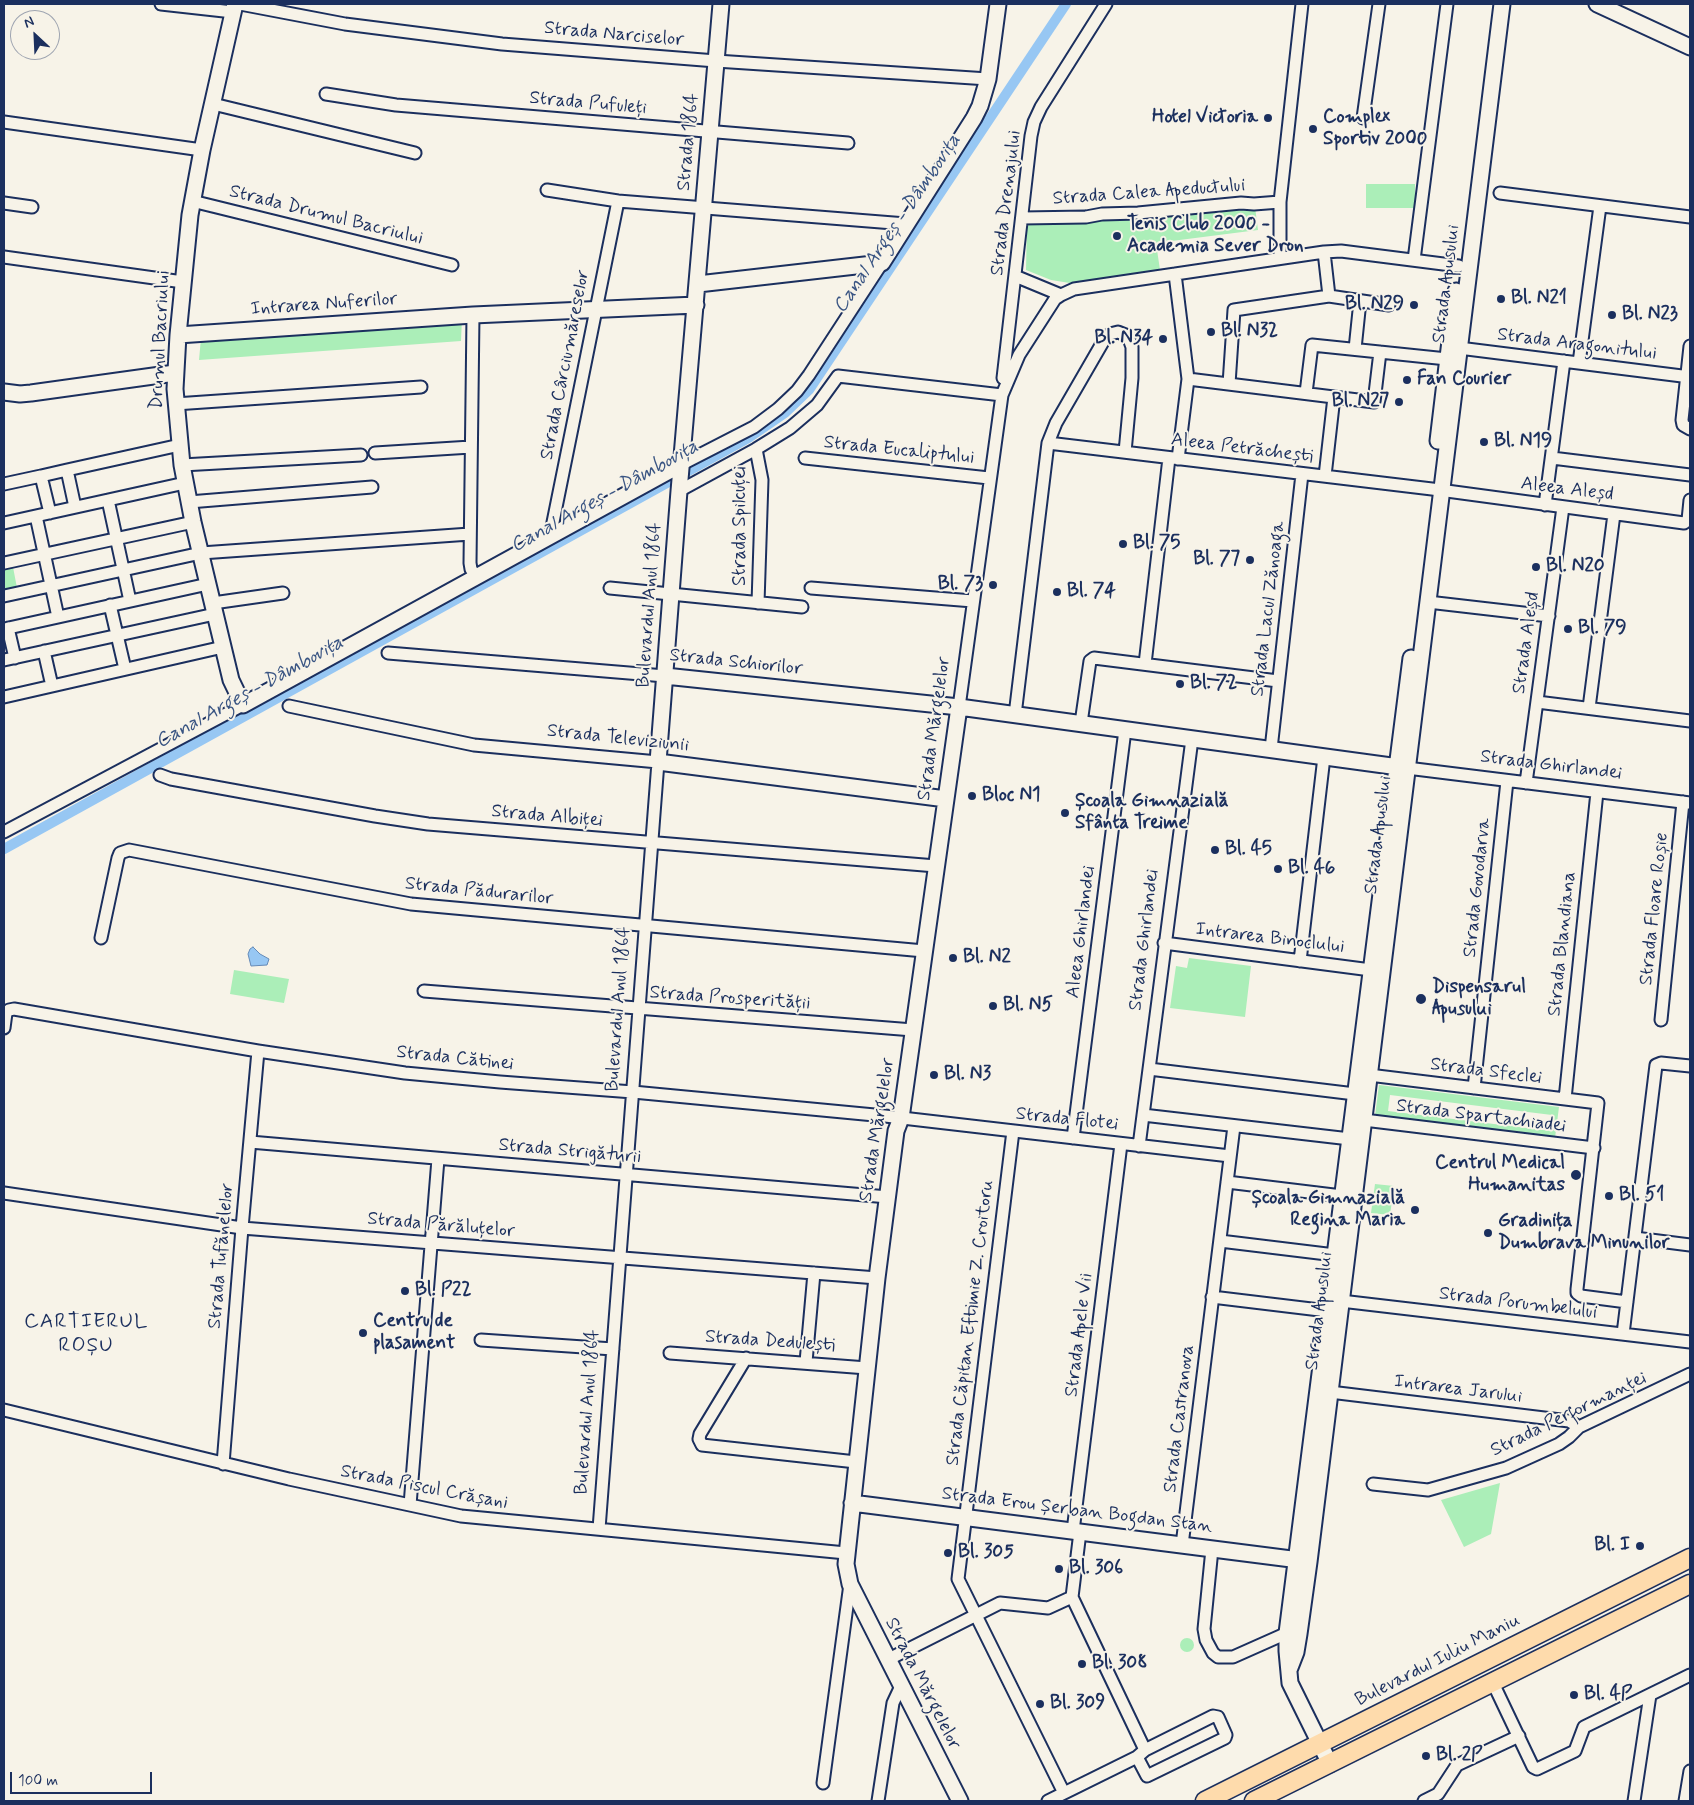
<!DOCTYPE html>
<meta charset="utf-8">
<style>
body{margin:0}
#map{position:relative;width:1694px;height:1805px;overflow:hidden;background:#f7f3e8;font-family:Mynerve,sans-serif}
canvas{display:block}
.frame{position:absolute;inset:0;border:5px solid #1b2f5e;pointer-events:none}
.north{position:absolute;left:10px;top:10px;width:50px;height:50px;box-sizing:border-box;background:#f7f3e8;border:1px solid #9fa5b1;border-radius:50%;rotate:335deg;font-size:14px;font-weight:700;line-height:20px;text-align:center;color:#1b2f5e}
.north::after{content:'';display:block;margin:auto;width:18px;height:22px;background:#1b2f5e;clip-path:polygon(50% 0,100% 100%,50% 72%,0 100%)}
.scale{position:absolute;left:10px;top:1772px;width:142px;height:22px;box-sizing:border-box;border:2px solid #1b2f5e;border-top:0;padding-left:6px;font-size:15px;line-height:18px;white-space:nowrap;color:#1b2f5e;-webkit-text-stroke:4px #f7f3e8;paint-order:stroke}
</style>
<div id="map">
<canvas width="1694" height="1805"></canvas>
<div class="frame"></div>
<div class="north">N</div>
<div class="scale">100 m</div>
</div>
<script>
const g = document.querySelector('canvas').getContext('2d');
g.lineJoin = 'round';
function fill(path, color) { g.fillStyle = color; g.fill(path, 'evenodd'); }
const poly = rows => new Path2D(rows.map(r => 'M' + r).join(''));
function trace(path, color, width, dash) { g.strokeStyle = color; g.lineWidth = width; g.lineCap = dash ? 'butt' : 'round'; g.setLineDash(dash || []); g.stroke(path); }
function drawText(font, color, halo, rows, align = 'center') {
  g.font = font + ' Mynerve,sans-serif'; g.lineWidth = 4; g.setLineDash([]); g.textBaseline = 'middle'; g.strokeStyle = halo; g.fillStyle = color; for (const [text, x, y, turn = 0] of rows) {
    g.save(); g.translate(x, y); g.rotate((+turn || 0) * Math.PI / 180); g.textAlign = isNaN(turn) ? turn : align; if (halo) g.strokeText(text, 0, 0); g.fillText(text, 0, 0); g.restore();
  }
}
fill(poly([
 [1366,184,1415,184,1415,208,1366,208],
 [1254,199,1258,230,1156,243,1160,270,1076,284,1051,280,1026,270,1027,221],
 [462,318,461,341,199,360,201,338],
 [13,567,17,588,4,591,4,569],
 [1189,958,1251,966,1245,1017,1170,1008,1176,966,1187,968],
 [234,970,289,979,284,1003,230,994],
 [1379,1085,1559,1107,1555,1138,1375,1116],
 [1390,1095,1552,1115,1551,1131,1388,1111],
 [1375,1184,1394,1186,1390,1215,1371,1213],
 [1500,1483,1491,1534,1464,1547,1441,1500],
 '1180 1645a7 7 0 1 1 14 0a7 7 0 1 1-14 0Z'
]), '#abeeb8');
const water = poly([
 [253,947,260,954,269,959,267,965,251,966,248,954,250,949,253,947]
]);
fill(water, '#97c7f3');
trace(water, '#658ab7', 1);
trace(poly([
 [4,849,750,437,785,413,809,390,1066,4]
]), '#97c7f3', 10);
const street = poly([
 [161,4,233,12],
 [240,4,345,24,502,44,716,61,988,79],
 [326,94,396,105,848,143],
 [213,104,415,153],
 [1363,118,1379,4],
 [4,122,202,150],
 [547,190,618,201,906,224],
 [1500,193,1690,217],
 [192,201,452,265],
 [4,203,32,207],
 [1022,218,1086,217,1102,214,1138,213,1241,203,1254,204,1280,202],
 [1324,252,1329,296],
 [4,257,183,282],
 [1280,258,1280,202,1302,4],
 [1414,260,1447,4],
 [1175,274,1188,379,1178,459],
 [1015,276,1061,295],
 [473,315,470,563,471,569,476,577],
 [1690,346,1682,420,1683,425,1690,429],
 [1459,348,1690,377],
 [1355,349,1360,301],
 [1579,363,1600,206],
 [1003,378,1031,136,1034,122,1041,107,1106,4],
 [1188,379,1374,402,1380,352],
 [1229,384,1234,310,1329,296,1389,305],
 [1306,393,1312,345,1447,359],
 [175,404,421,387],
 [1048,443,1432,489,1684,523,1688,520,1690,500],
 [756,449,762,480,758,603],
 [375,453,471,447],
 [805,458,989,478],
 [1552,458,1690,475],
 [682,464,754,427,778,409,797,391,809,375,882,263],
 [182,465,361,455],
 [41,476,67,470],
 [1325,476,1334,397],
 [4,484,41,476,50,513],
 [679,491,756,449,790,428,817,405,838,376,1002,395],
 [108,500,130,601],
 [189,502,372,487],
 [1545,505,1564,361],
 [75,507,67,470,180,445],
 [36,516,58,617],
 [4,523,185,483],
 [550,537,618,201],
 [4,563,193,522],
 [610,588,802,607],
 [811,588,973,601],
 [4,596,201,553,470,534],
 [1428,602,1549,616],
 [213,603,283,593],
 [110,605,125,669],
 [8,628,15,658],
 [4,629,208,584],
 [44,651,52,686],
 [388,653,665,676],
 [4,660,215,614],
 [1145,664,1169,458],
 [4,697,223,647],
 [1537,702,1690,721],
 [289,706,474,745,658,762,599,1529],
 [959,707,1002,395,1019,355,1055,299,1061,295,1074,289,1324,252,1341,251,1459,266],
 [1589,708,1614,514],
 [1015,715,1048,443,1056,423,1104,340,1110,334,1118,332,1128,336,1132,347,1132,378,1125,452],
 [1081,723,1090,661,1094,658,1278,681],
 [1271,749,1302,474],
 [1407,768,1690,803],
 [160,775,171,779,375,816,428,824,936,866],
 [1526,783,1563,507],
 [4,832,243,705],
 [101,938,118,858,120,853,129,850,411,904,924,951],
 [1164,943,1371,970],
 [1300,961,1324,757],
 [424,991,913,1030],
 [1661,1020,1683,802],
 [4,1028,6,1013,9,1010,14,1009,258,1051,405,1073,500,1082,633,1092,885,1116,1230,1156],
 [1149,1069,1355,1094],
 [1369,1075,1598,1103,1577,1289,1577,1293,1581,1296,1627,1302],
 [1474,1088,1507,781],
 [1565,1099,1597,792],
 [1143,1115,1350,1139],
 [1364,1120,1594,1148],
 [1013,1131,958,1579,1064,1793],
 [1073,1138,1125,730],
 [250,1142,888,1197],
 [1139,1146,1192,739],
 [1227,1182,1342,1196],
 [4,1193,242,1228,877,1278],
 [1635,1238,1690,1245],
 [1220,1241,1335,1255],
 [1212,1297,1328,1311],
 [1341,1301,1690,1342],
 [1623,1334,1656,1065,1661,1063,1690,1066],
 [481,1340,613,1349],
 [670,1353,867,1368],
 [746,1358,700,1434,699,1439,702,1445,856,1462],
 [806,1362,814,1273],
 [1330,1392,1569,1421,1579,1427],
 [4,1410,289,1479,461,1516,846,1553],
 [223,1464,242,1228,258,1051],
 [1373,1484,1428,1490,1506,1468,1559,1444,1569,1437,1579,1427,1690,1374],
 [410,1505,438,1159],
 [1073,1531,1121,1144],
 [1080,1532,1072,1597,1145,1750],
 [1182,1545,1234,1126],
 [1212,1549,1204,1629,1206,1640,1213,1653,1218,1657,1233,1657,1287,1633],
 [887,1660,1000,1603,1048,1608,1072,1597],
 [1493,1683,1533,1767,1537,1769,1575,1751,1584,1727,1690,1675],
 [823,1783,850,1584],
 [878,1801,893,1703,901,1686],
 [1048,1801,1137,1757,1145,1750,1213,1716,1218,1717,1226,1735,1225,1738,1147,1776,1137,1757],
 [1424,1801,1438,1794,1457,1765,1519,1736],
 [1634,1801,1650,1695],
 [1685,1801,1690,1771]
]);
const secondary = poly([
 [235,4,202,150,190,215,178,335,175,389,182,465,193,522,231,680,243,705,682,464],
 [721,4,679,491,658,762,946,799],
 [1597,4,1690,47],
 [698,284,882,263,974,118,980,106,988,79,998,4],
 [178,335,473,315,696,305],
 [4,392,20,394,31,393,175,373],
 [1438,441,1456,291],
 [665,676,959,707,1406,768],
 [959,707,901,1118,896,1131,877,1278,846,1564,850,1584,960,1801],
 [852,1503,1307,1561],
 [1289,1670,1296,1652,1299,1634,1309,1562,1502,4],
 [1330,1764,1290,1683,1287,1651,1287,1633,1411,658]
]);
const primary = poly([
 [1205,1801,1690,1558],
 [1254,1801,1690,1584]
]);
trace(street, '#1b2f5e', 15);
trace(secondary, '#1b2f5e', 19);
trace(primary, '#1b2f5e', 21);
trace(street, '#f7f3e8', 11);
trace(secondary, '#f7f3e8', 15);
trace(primary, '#fedbac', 18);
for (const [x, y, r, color] of [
 [1268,118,5,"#1b2f5e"],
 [1313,129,5,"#1b2f5e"],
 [1117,236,5,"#1b2f5e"],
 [1501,299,5,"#1b2f5e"],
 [1414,305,5,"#1b2f5e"],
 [1612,315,5,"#1b2f5e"],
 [1211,332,5,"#1b2f5e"],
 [1163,339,5,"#1b2f5e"],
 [1407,380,5,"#1b2f5e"],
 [1399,402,5,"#1b2f5e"],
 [1484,442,5,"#1b2f5e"],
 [1123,544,5,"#1b2f5e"],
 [1250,560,5,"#1b2f5e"],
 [1536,567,5,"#1b2f5e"],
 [993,585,5,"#1b2f5e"],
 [1057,592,5,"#1b2f5e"],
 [1568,629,5,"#1b2f5e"],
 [1180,684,5,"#1b2f5e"],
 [972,796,5,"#1b2f5e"],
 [1065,813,5,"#1b2f5e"],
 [1215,850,5,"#1b2f5e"],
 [1278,869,5,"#1b2f5e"],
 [953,958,5,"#1b2f5e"],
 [1421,999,6,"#1b2f5e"],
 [993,1006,5,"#1b2f5e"],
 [934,1075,5,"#1b2f5e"],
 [1576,1175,6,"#1b2f5e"],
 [1609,1196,5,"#1b2f5e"],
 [1415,1210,5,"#1b2f5e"],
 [1488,1233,5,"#1b2f5e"],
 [405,1291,5,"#1b2f5e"],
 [363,1333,5,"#1b2f5e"],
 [1640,1546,5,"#1b2f5e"],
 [948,1553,5,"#1b2f5e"],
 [1059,1569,5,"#1b2f5e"],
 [1082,1664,5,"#1b2f5e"],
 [1574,1695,5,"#1b2f5e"],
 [1040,1704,5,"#1b2f5e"],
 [1426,1756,5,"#1b2f5e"]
]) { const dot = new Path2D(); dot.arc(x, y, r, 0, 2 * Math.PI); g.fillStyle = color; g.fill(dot); trace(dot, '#f7f3e8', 2); }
drawText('19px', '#1b2f5e', '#f7f3e8', [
 ["Strada Narciselor",614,35,5],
 ["Strada Pufuleți",588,104,5],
 ["Strada 1864",689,142,-85],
 ["Strada Calea Apeductului",1149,193,-4],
 ["Strada Drenajului",1007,203,-83],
 ["Strada Drumul Bacriului",326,216,14],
 ["Strada Apusului",1447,284,-83],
 ["Intrarea Nuferilor",324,305,-4],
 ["Drumul Bacriului",161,340,-87],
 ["Strada Aragonitului",1577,345,7],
 ["Strada Cârciumăreselor",566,365,-79],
 ["Aleea Petrăchești",1242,449,7],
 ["Strada Eucaliptului",899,451,6],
 ["Aleea Aleșd",1567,490,7],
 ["Strada Spilcuței",741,526,-90],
 ["Bulevardul Anul 1864",650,605,-86],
 ["Strada Lacul Zănoaga",1269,609,-83],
 ["Strada Aleșd",1527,643,-82],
 ["Strada Schiorilor",736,663,6],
 ["Strada Mărgelelor",935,729,-82],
 ["Strada Televiziunii",618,739,6],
 ["Strada Ghirlandei",1551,766,7],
 ["Strada Albiței",547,817,5],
 ["Strada Apusului",1379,835,-83],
 ["Strada Govodarva",1478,888,-84],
 ["Strada Pădurarilor",479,892,6],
 ["Strada Floare Roșie",1655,909,-84],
 ["Aleea Ghirlandei",1082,932,-83],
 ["Intrarea Binoclului",1270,939,7],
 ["Strada Ghirlandei",1145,940,-83],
 ["Strada Blandiana",1563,944,-84],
 ["Strada Prosperității",730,999,4],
 ["Bulevardul Anul 1864",619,1009,-86],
 ["Strada Cătinei",455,1059,6],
 ["Strada Sfeclei",1486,1072,7],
 ["Strada Spartachiadei",1481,1117,7],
 ["Strada Flotei",1067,1120,6],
 ["Strada Mărgelelor",878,1130,-81],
 ["Strada Strigăturii",570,1152,5],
 ["Strada Părăluțelor",441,1226,5],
 ["Strada Tufănelelor",222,1256,-85],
 ["Strada Porumbelului",1518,1304,7],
 ["Strada Apusului",1320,1311,-83],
 ["Strada Căpitan Eftimie Z. Croitoru",971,1323,-83],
 ["Strada Apele Vii",1080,1335,-83],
 ["Strada Dedulești",770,1342,4],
 ["Intrarea Jarului",1458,1390,7],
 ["Bulevardul Anul 1864",588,1412,-86],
 ["Strada Performanței",1569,1415,-26],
 ["Strada Castranova",1180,1419,-83],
 ["Strada Piscul Crășani",424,1488,11],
 ["Strada Erou Șerban Bogdan Stan",1077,1511,7],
 ["Bulevardul Iuliu Maniu",1438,1661,-27],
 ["Strada Mărgelelor",922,1684,63]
]);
drawText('bold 19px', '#1b2f5e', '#f7f3e8', [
 ["Hotel Victoria",1258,118,"right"],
 ["Complex",1323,118],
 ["Sportiv 2000",1323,140],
 ["Tenis Club 2000 -",1127,225],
 ["Academia Sever Dron",1127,247],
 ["Bl. N21",1511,299],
 ["Bl. N29",1404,305,"right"],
 ["Bl. N23",1622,315],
 ["Bl. N32",1221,332],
 ["Bl. N34",1153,339,"right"],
 ["Fan Courier",1417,380],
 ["Bl. N27",1389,402,"right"],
 ["Bl. N19",1494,442],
 ["Bl. 75",1133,544],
 ["Bl. 77",1240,560,"right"],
 ["Bl. N20",1546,567],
 ["Bl. 73",983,585,"right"],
 ["Bl. 74",1067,592],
 ["Bl. 79",1578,629],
 ["Bl. 72",1190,684],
 ["Bloc N1",982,796],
 ["Școala Gimnazială",1075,802],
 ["Sfânta Treime",1075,824],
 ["Bl. 45",1225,850],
 ["Bl. 46",1288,869],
 ["Bl. N2",963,958],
 ["Dispensarul",1432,988],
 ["Apusului",1432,1010],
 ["Bl. N5",1003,1006],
 ["Bl. N3",944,1075],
 ["Centrul Medical",1565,1164,"right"],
 ["Humanitas",1565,1186,"right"],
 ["Bl. 51",1619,1196],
 ["Școala Gimnazială",1405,1199,"right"],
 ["Regina Maria",1405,1221,"right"],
 ["Gradinița",1498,1222],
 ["Dumbrava Minunilor",1498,1244],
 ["Bl. P22",415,1291],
 ["Centru de",373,1322],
 ["plasament",373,1344],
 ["Bl. I",1630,1546,"right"],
 ["Bl. 305",958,1553],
 ["Bl. 306",1069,1569],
 ["Bl. 308",1092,1664],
 ["Bl. 4P",1584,1695],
 ["Bl. 309",1050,1704],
 ["Bl. 2P",1436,1756]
], 'left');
drawText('italic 20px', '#3a5583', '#f7f3e8', [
 ["Canal Argeș - Dâmbovița",898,224,-56],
 ["Canal Argeș - Dâmbovița",605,497,-29],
 ["Canal Argeș - Dâmbovița",250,693,-29]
]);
g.letterSpacing = '1px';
drawText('21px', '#1b2f5e', '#f7f3e8', [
 ["CARTIERUL",86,1323],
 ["ROȘU",86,1347]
]);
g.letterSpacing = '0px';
</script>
